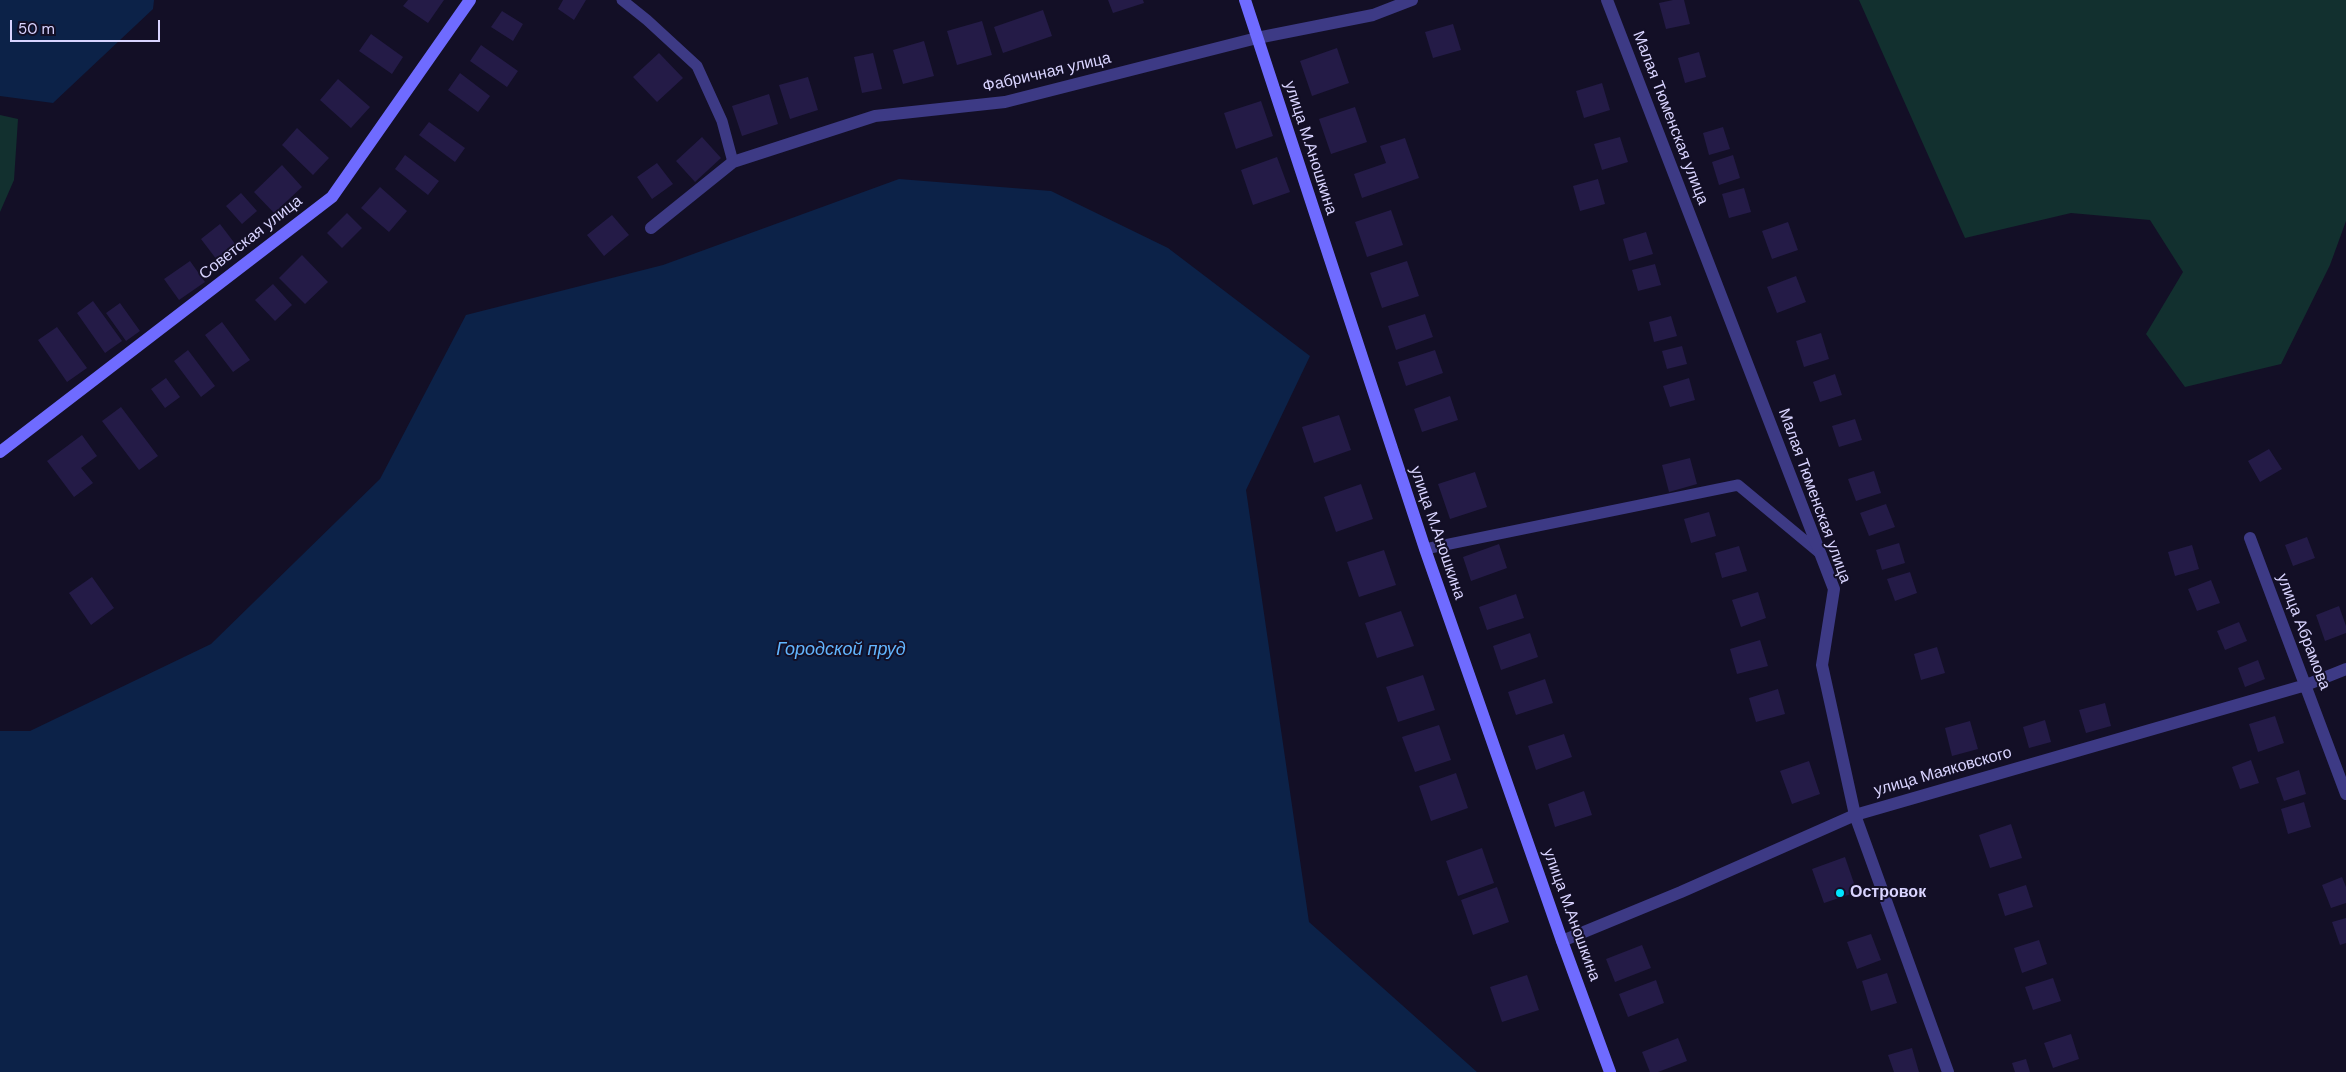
<!DOCTYPE html>
<meta charset="utf-8">
<style>
body{margin:0}
#map{position:relative;width:2346px;height:1072px;overflow:hidden;background:#130f26;font-family:"DM Sans",sans-serif}
canvas{display:block}
.scale{position:absolute;left:10px;top:20px;width:150px;height:22px;box-sizing:border-box;border:2px solid #d9d4ff;border-top:0;padding-left:6px;font-size:15px;line-height:18px;white-space:nowrap;color:#d9d4ff;-webkit-text-stroke:4px #130f26;paint-order:stroke}
</style>
<div id="map">
<canvas width="2346" height="1072"></canvas>
<div class="scale">50 m</div>
</div>
<script>
const g = document.querySelector('canvas').getContext('2d');
g.lineJoin = 'round';
function fill(path, color) { g.fillStyle = color; g.fill(path, 'evenodd'); }
const poly = rows => new Path2D(rows.map(r => 'M' + r).join(''));
function trace(path, color, width, dash) { g.strokeStyle = color; g.lineWidth = width; g.lineCap = dash ? 'butt' : 'round'; g.setLineDash(dash || []); g.stroke(path); }
function drawText(font, color, halo, rows, align = 'center') {
  g.font = font + ' "DM Sans",sans-serif'; g.lineWidth = 4; g.setLineDash([]); g.textBaseline = 'middle'; g.strokeStyle = halo; g.fillStyle = color; for (const [text, x, y, turn = 0] of rows) {
    g.save(); g.translate(x, y); g.rotate((+turn || 0) * Math.PI / 180); g.textAlign = isNaN(turn) ? turn : align; if (halo) g.strokeText(text, 0, 0); g.fillText(text, 0, 0); g.restore();
  }
}
fill(poly([
 [1859,0,2346,0,2346,221,2330,265,2281,364,2185,387,2146,334,2183,272,2150,220,2071,213,1965,238],
 [0,115,18,119,14,180,0,212]
]), '#12302f');
fill(poly([
 [0,0,154,0,153,9,53,103,0,96],
 [899,179,1051,191,1168,248,1310,356,1246,490,1309,922,1477,1072,0,1072,0,731,30,731,211,644,380,479,466,315,663,265]
]), '#0c2248');
fill(poly([
 [408,0,444,0,428,23,403,6],
 [563,0,586,0,574,20,558,9],
 [1108,0,1143,0,1144,3,1113,13],
 [1673,0,1684,0,1690,24,1666,29,1659,3],
 [1043,10,1052,36,1003,53,994,27],
 [502,11,523,24,513,41,491,27],
 [982,21,992,55,957,65,947,31],
 [1453,24,1461,50,1433,58,1425,32],
 [371,34,403,57,392,74,359,51],
 [924,41,934,76,903,84,893,50],
 [481,45,518,71,507,87,470,61],
 [1337,48,1349,83,1312,96,1300,61],
 [1699,52,1706,77,1685,83,1678,58],
 [659,53,683,78,657,102,633,77],
 [873,53,882,89,862,93,854,57],
 [460,73,490,96,478,112,448,90],
 [808,77,818,110,790,119,779,85],
 [338,79,370,107,351,128,320,100],
 [1602,83,1610,110,1584,118,1576,91],
 [769,94,778,124,742,136,732,106],
 [1261,101,1273,136,1236,149,1224,113],
 [1355,107,1367,142,1331,154,1319,119],
 [429,122,465,148,455,162,419,135],
 [1723,127,1730,149,1709,155,1703,133],
 [297,128,329,158,313,175,282,145],
 [702,137,721,158,695,182,676,161],
 [1620,137,1628,162,1602,170,1594,144],
 [1405,138,1419,178,1362,198,1354,174,1386,163,1380,146],
 [405,155,439,181,428,195,395,169],
 [1733,155,1740,178,1719,185,1712,162],
 [1277,157,1290,192,1253,205,1241,170],
 [657,163,673,184,652,199,637,177],
 [282,165,302,187,274,213,254,192],
 [1598,179,1605,204,1580,211,1573,186],
 [380,187,407,211,389,232,361,208],
 [1744,188,1751,212,1729,218,1722,194],
 [241,193,257,211,242,224,226,206],
 [1391,210,1403,245,1367,257,1355,222],
 [347,213,362,228,342,248,327,233],
 [612,215,629,235,604,256,587,235],
 [1788,222,1798,250,1772,259,1762,231],
 [220,224,239,249,220,264,201,239],
 [1646,232,1653,254,1629,261,1623,239],
 [302,255,328,282,305,304,279,278],
 [190,261,205,282,179,300,164,279],
 [1407,261,1419,296,1382,308,1370,273],
 [1655,264,1661,285,1638,291,1632,270],
 [1796,276,1806,302,1777,313,1767,287],
 [273,284,292,305,275,321,255,300],
 [93,301,122,341,105,353,77,313],
 [120,303,140,331,126,341,106,313],
 [1425,314,1433,337,1396,350,1388,326],
 [1671,316,1677,336,1654,342,1649,322],
 [222,322,250,360,233,372,205,335],
 [57,327,87,368,67,382,38,340],
 [1821,333,1829,359,1804,367,1796,341],
 [1682,346,1687,364,1667,369,1662,351],
 [188,350,215,386,201,397,174,361],
 [1435,350,1443,373,1406,386,1398,362],
 [1835,374,1842,395,1820,402,1813,382],
 [166,378,180,397,165,408,151,389],
 [1689,378,1695,400,1670,407,1663,386],
 [1450,396,1458,420,1422,432,1414,409],
 [121,407,158,456,139,470,102,421],
 [1339,415,1351,450,1314,463,1302,427],
 [1855,419,1862,440,1839,447,1832,426],
 [82,435,97,456,81,468,93,483,74,497,47,461],
 [2269,449,2282,469,2260,482,2248,461],
 [1690,458,1697,484,1669,492,1662,465],
 [1874,471,1881,493,1856,501,1848,479],
 [1475,472,1487,507,1450,519,1438,484],
 [1361,484,1373,519,1336,532,1324,497],
 [1886,504,1895,527,1869,536,1860,513],
 [1709,512,1716,536,1691,543,1684,519],
 [2307,537,2315,558,2293,566,2285,545],
 [1899,543,1905,563,1882,570,1876,550],
 [1499,544,1507,568,1471,581,1463,557],
 [2192,545,2199,569,2175,576,2168,552],
 [1739,546,1747,571,1722,578,1715,553],
 [1384,550,1396,585,1359,597,1347,562],
 [1910,572,1917,593,1895,601,1887,579],
 [92,577,114,608,91,625,69,593],
 [2211,580,2220,603,2197,611,2188,589],
 [1758,592,1766,618,1741,627,1732,600],
 [1516,594,1524,618,1487,630,1479,607],
 [2339,606,2346,626,2346,633,2325,641,2316,615],
 [1401,611,1414,646,1377,658,1365,623],
 [2239,622,2247,641,2225,650,2217,631],
 [1530,633,1538,657,1501,670,1493,646],
 [1760,640,1768,666,1737,674,1730,649],
 [1937,647,1945,673,1921,680,1914,654],
 [2258,660,2265,679,2245,687,2238,668],
 [1423,675,1435,710,1398,722,1386,687],
 [1545,679,1553,703,1516,715,1508,692],
 [1778,689,1785,714,1756,722,1749,698],
 [2105,703,2111,726,2086,733,2079,710],
 [2275,716,2284,743,2258,752,2249,724],
 [2045,720,2051,742,2029,748,2023,727],
 [1970,721,1978,749,1952,756,1945,728],
 [1439,725,1451,760,1415,772,1402,737],
 [1564,734,1572,757,1536,770,1528,746],
 [2251,760,2259,783,2240,789,2232,767],
 [1809,761,1820,794,1792,804,1780,771],
 [2299,770,2306,794,2284,801,2276,778],
 [1456,773,1468,808,1431,821,1419,786],
 [1584,791,1592,815,1555,827,1548,804],
 [2304,802,2311,827,2288,834,2281,809],
 [2011,824,2022,858,1990,868,1979,835],
 [1482,848,1494,883,1458,896,1446,861],
 [1845,857,1857,892,1824,903,1812,869],
 [2342,877,2346,887,2346,903,2331,908,2322,885],
 [2026,885,2033,907,2005,916,1998,894],
 [1497,887,1509,922,1473,935,1461,900],
 [2346,918,2346,943,2340,945,2332,922],
 [1871,934,1881,960,1857,969,1847,942],
 [2039,940,2047,964,2022,973,2014,948],
 [1642,945,1651,968,1615,982,1606,959],
 [1887,973,1897,1003,1871,1011,1862,981],
 [1527,975,1539,1010,1502,1022,1490,987],
 [2053,978,2061,1001,2033,1010,2025,987],
 [1656,980,1664,1003,1628,1017,1619,994],
 [2071,1034,2079,1059,2053,1068,2044,1043],
 [1678,1038,1687,1061,1658,1072,1650,1072,1642,1052],
 [1912,1048,1919,1072,1894,1072,1888,1055],
 [2026,1059,2030,1072,2015,1072,2012,1063]
]), '#241b47');
trace(poly([
 [622,0,647,20,697,66,722,121,733,162],
 [1425,549,1738,485,1821,554]
]), '#3d3a85', 11);
trace(poly([
 [1607,0,1834,589,1822,665,1855,815,1948,1072],
 [651,228,733,162,875,116,1005,102,1257,38,1373,15,1412,0],
 [2250,538,2346,794],
 [1562,941,1681,892,1855,815,2306,685,2346,669]
]), '#3d3a85', 12);
trace(poly([
 [1245,0,1425,549,1562,941,1610,1072],
 [0,452,332,197,470,0]
]), '#6f6bff', 12);
for (const [x, y, r, color] of [
 [1840,893,5,"#00e5ff"]
]) { const dot = new Path2D(); dot.arc(x, y, r, 0, 2 * Math.PI); g.fillStyle = color; g.fill(dot); trace(dot, '#130f26', 2); }
drawText('16px', '#d9d4ff', '#130f26', [
 ["Фабричная улица",1047,73,-13],
 ["Малая Тюменская улица",1670,118,69],
 ["улица М.Аношкина",1310,148,72],
 ["Советская улица",251,238,-38],
 ["Малая Тюменская улица",1814,496,70],
 ["улица М.Аношкина",1437,533,71],
 ["улица Абрамова",2303,632,69],
 ["улица Маяковского",1943,772,-16],
 ["улица М.Аношкина",1571,915,70]
]);
drawText('bold 16px', '#d9d4ff', '#130f26', [
 ["Островок",1850,893]
], 'left');
drawText('italic 18px', '#62b6ff', '#130f26', [
 ["Городской пруд",841,650]
]);
</script>
